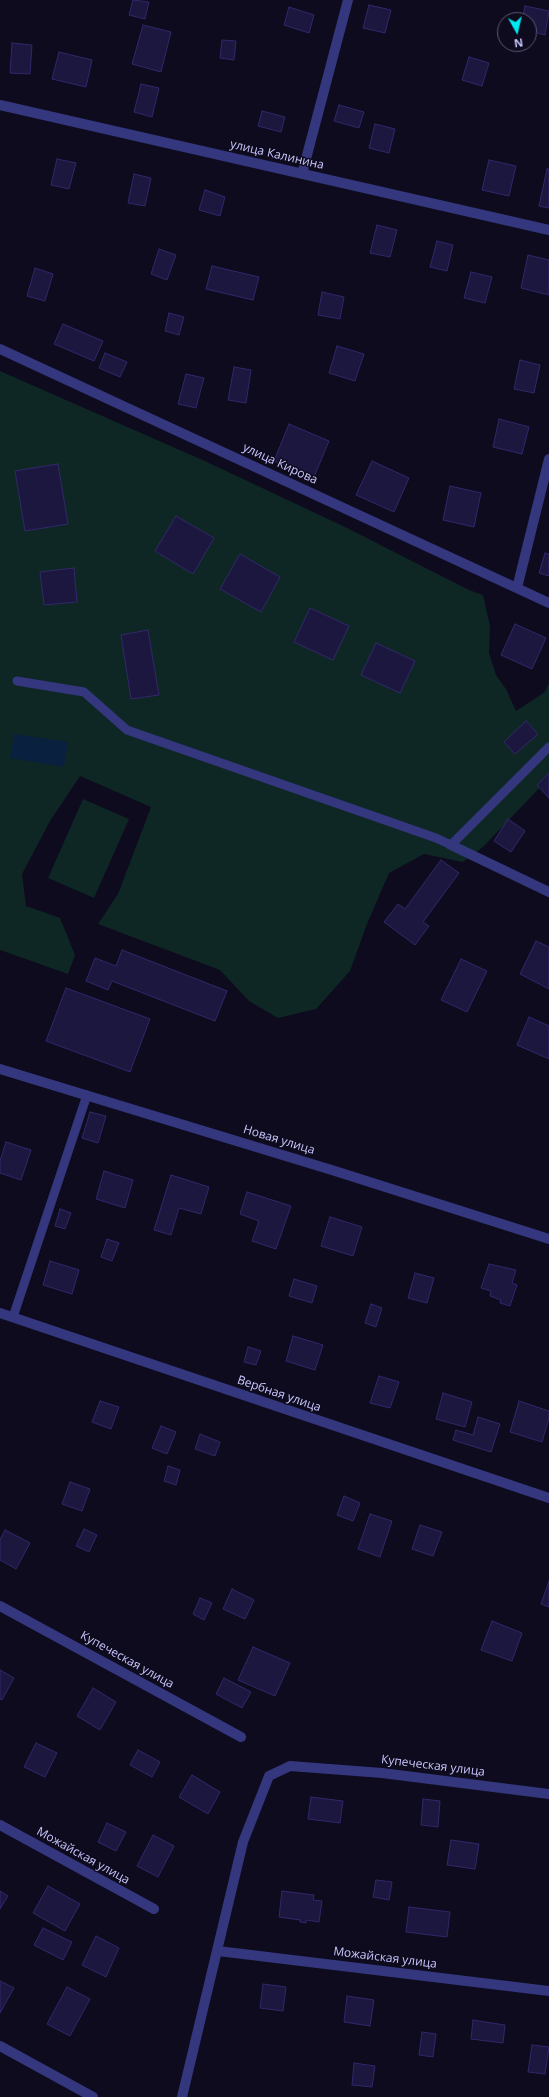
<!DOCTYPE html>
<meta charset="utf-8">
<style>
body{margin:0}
#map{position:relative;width:549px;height:2097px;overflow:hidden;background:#0d0b1d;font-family:"Open Sans",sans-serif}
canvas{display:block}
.north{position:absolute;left:497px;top:12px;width:40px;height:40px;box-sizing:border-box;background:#0d0b1d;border:1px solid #595677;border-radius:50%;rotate:172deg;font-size:11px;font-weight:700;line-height:16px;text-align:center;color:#cac7ff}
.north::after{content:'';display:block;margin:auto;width:14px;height:18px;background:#00eaf2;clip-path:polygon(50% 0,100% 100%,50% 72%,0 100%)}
</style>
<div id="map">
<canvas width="549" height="2097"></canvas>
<div class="north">N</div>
</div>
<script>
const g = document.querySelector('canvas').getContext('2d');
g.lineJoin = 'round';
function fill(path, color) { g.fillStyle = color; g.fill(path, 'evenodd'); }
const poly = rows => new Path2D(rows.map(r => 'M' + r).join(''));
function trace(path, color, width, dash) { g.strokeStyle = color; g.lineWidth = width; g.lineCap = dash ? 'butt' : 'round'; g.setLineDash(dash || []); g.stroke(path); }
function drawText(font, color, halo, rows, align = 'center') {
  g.font = font + ' "Open Sans",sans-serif'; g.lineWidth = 3; g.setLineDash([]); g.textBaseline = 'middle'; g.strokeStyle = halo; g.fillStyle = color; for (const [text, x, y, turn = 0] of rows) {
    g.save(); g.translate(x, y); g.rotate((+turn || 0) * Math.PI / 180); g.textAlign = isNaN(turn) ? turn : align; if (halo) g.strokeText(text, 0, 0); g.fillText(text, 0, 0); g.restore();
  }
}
fill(poly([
 [0,371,207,462,345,527,469,590,483,595,490,626,489,653,496,675,506,689,516,711,545,692,549,683,549,778,483,847,463,862,424,854,389,873,367,924,350,971,316,1009,278,1018,249,1001,220,970,98,924,118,894,151,807,80,776,50,821,22,874,26,906,60,918,75,955,68,974,0,950],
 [83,799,129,819,94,898,48,878]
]), '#0e2725');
fill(poly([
 [14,734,68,742,64,767,10,758]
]), '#09203e');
const building = poly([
 [133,0,149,2,145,19,129,15,133,0],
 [369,5,391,10,385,33,363,28,369,5],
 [525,6,549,11,545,35,529,31,529,20,522,20,525,6],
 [289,7,314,15,309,33,284,25,289,7],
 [143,25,171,32,161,72,132,64,143,25],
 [222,40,236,41,234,60,220,58,222,40],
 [12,43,32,45,30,74,10,73,12,43],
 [59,52,92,60,86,87,52,79,59,52],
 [469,57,489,63,482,86,462,80,469,57],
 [141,84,159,88,152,117,134,112,141,84],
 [339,105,364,112,359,128,334,121,339,105],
 [262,111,285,117,281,132,258,126,262,111],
 [375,124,395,129,389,153,369,148,375,124],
 [57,159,76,163,69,189,51,185,57,159],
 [489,160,516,166,509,196,482,190,489,160],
 [547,169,549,169,549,208,539,206,547,169],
 [134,174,151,178,145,206,128,203,134,174],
 [205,190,225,197,220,216,199,210,205,190],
 [377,225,397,230,390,257,370,253,377,225],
 [437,241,453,245,447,271,430,267,437,241],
 [159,249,176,255,167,280,151,274,159,249],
 [528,255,549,260,549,295,521,288,528,255],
 [212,266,259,277,253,300,206,289,212,266],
 [35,268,53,274,45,301,27,296,35,268],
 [471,272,492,277,485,303,464,298,471,272],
 [322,292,344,297,340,319,318,315,322,292],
 [169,313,184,317,179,335,165,331,169,313],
 [63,324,103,341,94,361,54,344,63,324],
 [337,346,364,354,355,381,329,373,337,346],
 [105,353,127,362,120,377,99,368,105,353],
 [520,360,540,365,534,393,514,389,520,360],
 [234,367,251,370,246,403,228,400,234,367],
 [186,374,204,378,196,408,178,404,186,374],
 [499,419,529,427,522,454,493,447,499,419],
 [289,424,329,441,314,477,274,461,289,424],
 [372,461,409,478,394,512,356,495,372,461],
 [58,464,68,524,25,531,15,471,58,464],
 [450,486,481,493,474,527,443,520,450,486],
 [176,516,214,538,193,574,155,551,176,516],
 [545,553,549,554,549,576,539,573,545,553],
 [240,554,280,577,261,612,220,589,240,554],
 [74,568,77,602,44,605,40,572,74,568],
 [310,608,349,626,333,660,294,642,310,608],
 [515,624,546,638,532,669,501,655,515,624],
 [148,630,159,695,131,699,121,635,148,630],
 [376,643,415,661,400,693,361,675,376,643],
 [526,721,538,734,515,754,504,742,526,721],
 [549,773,549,798,537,785,549,773],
 [508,819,525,831,511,852,494,841,508,819],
 [441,860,459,873,423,922,429,926,415,945,384,922,398,904,405,909,441,860],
 [536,941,549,947,549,989,520,974,536,941],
 [122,950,227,991,215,1021,112,981,108,990,86,981,95,958,116,966,122,950],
 [461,959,487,971,467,1012,441,1000,461,959],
 [66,988,150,1019,130,1072,46,1041,66,988],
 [529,1017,549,1026,549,1059,517,1045,529,1017],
 [90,1112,106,1116,98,1143,82,1138,90,1112],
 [6,1142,31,1150,21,1180,0,1173,0,1161,6,1142],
 [104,1171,133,1180,125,1208,96,1199,104,1171],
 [171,1175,209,1187,201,1214,179,1208,171,1235,154,1230,171,1175],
 [247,1192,291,1206,276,1249,252,1241,259,1221,240,1214,247,1192],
 [60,1209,71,1213,65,1229,55,1226,60,1209],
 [330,1217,362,1227,353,1256,321,1246,330,1217],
 [107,1239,119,1243,112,1261,101,1257,107,1239],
 [50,1261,79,1270,72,1294,43,1285,50,1261],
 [489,1264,516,1270,512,1283,517,1285,510,1306,500,1303,501,1300,490,1296,491,1291,481,1288,489,1264],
 [415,1273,434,1278,427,1303,408,1298,415,1273],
 [294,1279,317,1286,312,1303,289,1296,294,1279],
 [371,1304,382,1308,376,1327,365,1323,371,1304],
 [293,1336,323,1345,315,1370,286,1361,293,1336],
 [248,1347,261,1351,256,1365,244,1362,248,1347],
 [379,1376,399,1382,390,1408,370,1403,379,1376],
 [443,1393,472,1402,465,1427,436,1419,443,1393],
 [100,1401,119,1407,111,1429,92,1422,100,1401],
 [519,1401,549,1411,549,1418,542,1442,510,1432,519,1401],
 [478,1417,500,1424,491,1452,453,1440,456,1430,473,1435,478,1417],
 [161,1426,176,1432,167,1454,152,1448,161,1426],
 [200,1434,220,1442,215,1456,195,1449,200,1434],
 [168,1466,180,1470,176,1485,164,1481,168,1466],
 [70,1482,90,1489,82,1511,62,1504,70,1482],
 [344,1496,360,1503,353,1521,337,1515,344,1496],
 [370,1514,392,1521,380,1557,358,1549,370,1514],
 [420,1525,442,1532,433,1556,412,1549,420,1525],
 [84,1529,97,1535,89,1552,76,1546,84,1529],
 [5,1530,30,1543,16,1569,0,1560,0,1540,5,1530],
 [549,1581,549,1607,541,1604,549,1581],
 [232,1589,254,1600,245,1619,223,1609,232,1589],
 [200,1598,212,1603,204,1620,193,1614,200,1598],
 [492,1621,522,1633,512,1661,481,1650,492,1621],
 [253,1647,290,1663,275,1696,238,1680,253,1647],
 [0,1670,14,1678,2,1700,0,1699,0,1670],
 [224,1678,251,1692,242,1708,216,1694,224,1678],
 [93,1688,116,1702,100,1730,77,1716,93,1688],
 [36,1743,57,1753,45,1777,24,1767,36,1743],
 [138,1750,160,1762,152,1777,130,1765,138,1750],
 [192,1775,220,1792,208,1814,179,1797,192,1775],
 [311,1797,343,1801,340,1823,308,1819,311,1797],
 [423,1799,440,1801,438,1827,421,1825,423,1799],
 [107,1823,126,1832,116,1851,98,1842,107,1823],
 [153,1835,174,1846,158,1877,137,1866,153,1835],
 [451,1840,479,1844,475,1869,447,1865,451,1840],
 [376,1880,392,1882,389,1900,373,1897,376,1880],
 [48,1886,80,1904,65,1931,33,1913,48,1886],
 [0,1891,8,1896,0,1909,0,1891],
 [282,1891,314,1895,313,1900,322,1901,319,1922,306,1920,306,1923,300,1922,300,1920,279,1917,282,1891],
 [409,1907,450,1912,447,1937,406,1932,409,1907],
 [43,1928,72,1942,63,1960,34,1945,43,1928],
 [96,1936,119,1948,106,1977,82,1965,96,1936],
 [0,1981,14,1988,0,2013,0,1981],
 [263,1984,286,1987,283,2011,260,2008,263,1984],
 [67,1987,90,1999,70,2036,47,2024,67,1987],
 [347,1996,374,2000,370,2026,344,2022,347,1996],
 [473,2020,505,2025,503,2043,471,2039,473,2020],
 [422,2032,436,2034,433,2057,419,2055,422,2032],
 [532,2045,549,2047,545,2074,528,2072,532,2045],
 [354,2063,375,2066,372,2087,352,2085,354,2063]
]);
fill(building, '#1c173f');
trace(building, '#31286b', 1);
trace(poly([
 [17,681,84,692,127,730,436,838,451,845,549,747],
 [13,1317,87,1095]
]), '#34367e', 9);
trace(poly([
 [0,105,549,230],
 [302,174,348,0],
 [0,349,549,603],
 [517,588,549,459],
 [451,845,549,892],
 [0,1069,335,1171,549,1239],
 [0,1313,549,1498],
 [0,1606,241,1737],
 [0,1825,154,1909],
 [218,1951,549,1991],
 [0,2046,93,2097],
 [182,2097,243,1842,269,1776,290,1766,382,1773,549,1794]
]), '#34367e', 10);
drawText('12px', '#cac7ff', '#0d0b1d', [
 ["улица Калинина",277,155,13],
 ["улица Кирова",280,464,25],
 ["Новая улица",279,1140,17],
 ["Вербная улица",279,1394,19],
 ["Купеческая улица",127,1660,29],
 ["Купеческая улица",433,1766,7],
 ["Можайская улица",83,1856,29],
 ["Можайская улица",385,1958,7]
]);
</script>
